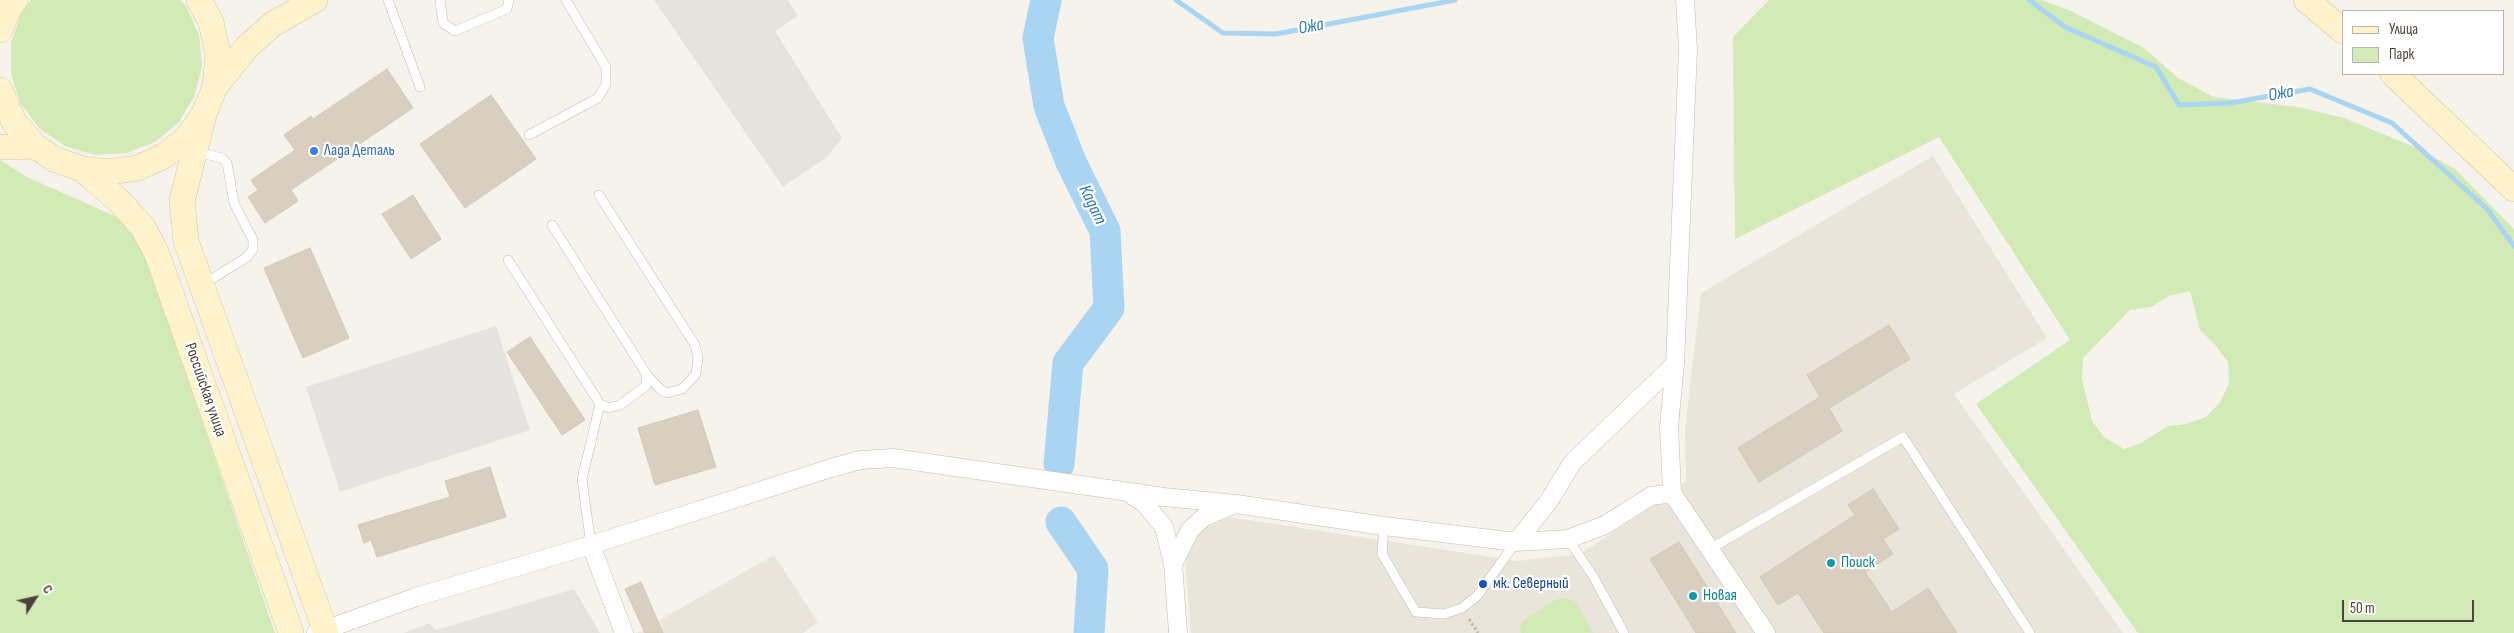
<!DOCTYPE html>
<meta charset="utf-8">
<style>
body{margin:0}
#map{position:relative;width:2514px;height:633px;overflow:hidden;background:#f6f3ec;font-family:"Sofia Sans Condensed",sans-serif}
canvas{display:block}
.legend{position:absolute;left:2342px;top:10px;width:162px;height:65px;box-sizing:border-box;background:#fff;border:1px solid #b7b4b0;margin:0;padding:6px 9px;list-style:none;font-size:15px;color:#4b4439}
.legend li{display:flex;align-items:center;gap:10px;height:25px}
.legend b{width:25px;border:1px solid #b7b4b0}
.north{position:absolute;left:10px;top:573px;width:50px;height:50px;-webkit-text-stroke:4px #fff;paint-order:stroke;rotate:55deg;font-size:14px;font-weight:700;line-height:20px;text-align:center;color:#4b4439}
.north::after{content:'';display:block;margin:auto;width:18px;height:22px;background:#4b4439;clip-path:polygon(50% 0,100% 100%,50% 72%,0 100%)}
.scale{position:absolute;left:2342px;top:600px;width:132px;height:22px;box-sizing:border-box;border:2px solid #4b4439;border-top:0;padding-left:6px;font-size:15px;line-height:18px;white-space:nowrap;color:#4b4439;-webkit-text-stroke:4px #fff;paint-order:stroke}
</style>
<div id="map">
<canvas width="2514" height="633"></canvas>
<ul class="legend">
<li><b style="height:6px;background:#fff3cd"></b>Улица</li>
<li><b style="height:14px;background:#d2eab5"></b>Парк</li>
</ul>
<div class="north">С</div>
<div class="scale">50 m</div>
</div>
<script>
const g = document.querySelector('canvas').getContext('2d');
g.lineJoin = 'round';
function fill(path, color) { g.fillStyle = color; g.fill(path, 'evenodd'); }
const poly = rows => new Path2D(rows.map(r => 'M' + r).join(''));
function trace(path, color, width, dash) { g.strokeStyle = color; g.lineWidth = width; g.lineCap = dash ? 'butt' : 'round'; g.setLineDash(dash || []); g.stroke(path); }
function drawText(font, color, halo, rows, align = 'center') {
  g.font = font + ' "Sofia Sans Condensed",sans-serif'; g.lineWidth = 4.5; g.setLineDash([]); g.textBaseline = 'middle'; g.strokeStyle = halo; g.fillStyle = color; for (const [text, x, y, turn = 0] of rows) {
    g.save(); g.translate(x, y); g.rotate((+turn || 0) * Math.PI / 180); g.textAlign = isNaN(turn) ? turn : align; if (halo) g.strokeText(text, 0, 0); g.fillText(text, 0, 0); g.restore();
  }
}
fill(poly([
 [1933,156,2047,338,1954,394,2123,633,1191,633,1185,557,1201,530,1229,517,1518,561,1580,554,1659,502,1686,481,1685,429,1701,293],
 [774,555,818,622,803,633,637,633]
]), '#eae5da');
fill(poly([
 [654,0,788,0,798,16,775,31,842,138,827,157,783,187],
 [574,589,600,633,404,633,429,623,436,630]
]), '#e6e2dd');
fill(poly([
 [31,0,181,0,186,6,199,34,202,65,195,95,179,122,155,142,126,153,95,155,65,146,40,129,21,104,11,75,11,42,22,11],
 [1769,0,2041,0,2071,11,2144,48,2178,78,2214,97,2298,107,2344,118,2419,149,2455,169,2514,229,2514,633,2138,633,1976,404,2070,340,1939,137,1735,239,1733,37],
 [2190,291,2200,330,2216,346,2228,362,2229,383,2221,401,2206,417,2187,424,2168,426,2141,443,2124,449,2104,437,2092,421,2082,379,2083,358,2130,310,2151,307,2169,296],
 [0,160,27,177,117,217,143,249,275,633,0,633],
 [1567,598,1577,603,1593,633,1521,633,1520,626,1524,620,1557,599]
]), '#d2eab5');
fill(poly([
 [496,326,530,430,340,492,306,387]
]), '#e5e3e0');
trace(poly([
 [1176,0,1223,33,1276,34,1455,0],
 [2029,0,2065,27,2156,67,2179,105,2230,103,2310,89,2392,123,2487,209,2514,246]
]), '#a9d4f2', 5);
trace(poly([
 [1046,0,1038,38,1049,106,1071,162,1105,231,1109,308,1068,363,1059,464],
 [1061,522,1093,569,1089,633]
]), '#a9d4f2', 31);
const building = poly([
 [387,69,413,108,291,190,298,201,265,223,248,197,258,190,251,180,295,150,284,135,311,116,313,119,387,69],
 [491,95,536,159,465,208,420,144,491,95],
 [413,195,441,239,411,259,382,214,413,195],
 [310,248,349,338,303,358,264,268,310,248],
 [1889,325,1910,359,1829,408,1842,431,1759,482,1738,448,1820,397,1807,375,1889,325],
 [530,337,585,420,562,435,507,352,530,337],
 [698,410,716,467,655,485,638,428,698,410],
 [490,467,506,517,377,557,371,540,364,543,358,525,450,497,445,481,490,467],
 [1873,489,1899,529,1883,539,1893,554,1865,572,1892,612,1928,588,1957,633,1824,633,1798,593,1778,605,1760,577,1855,515,1848,505,1873,489],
 [1679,542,1736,633,1696,633,1650,559,1679,542],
 [641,582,663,633,645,633,625,589,641,582]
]);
fill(building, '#d8cfc1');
trace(building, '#d3c7b4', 1);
const lane = poly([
 [388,0,420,87],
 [440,0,443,23,455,31,507,9,509,0],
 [529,135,598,98,606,84,606,67,566,0],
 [196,152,222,158,227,163,234,203,253,240,253,249,247,257,204,284],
 [599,195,695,345,698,357,696,374,682,389,667,393,660,389,647,375],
 [552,225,647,375,646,386,620,405,609,408,600,404],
 [508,260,600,404,582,479,591,545],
 [1384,526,1382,554,1416,612,1444,614,1462,608,1477,596,1516,542],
 [1568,539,1593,576,1624,633],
 [1710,549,1903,437,2030,633]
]);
const street = poly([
 [1685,0,1688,49,1675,364,1669,426,1672,493,1766,633],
 [1130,494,1144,503,1164,527,1173,564],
 [1516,542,1549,501,1572,463,1675,364],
 [591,545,624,633],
 [316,633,416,597,591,545,831,468,860,460,893,458,1164,497,1236,504,1384,526,1516,542,1568,539,1605,525,1651,496,1672,493],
 [1178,633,1173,564,1190,530,1204,517,1233,505]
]);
const secondary = poly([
 [2306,0,2343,31],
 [0,30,6,14,15,0],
 [2393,74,2514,189],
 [215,87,247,47,273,24,315,0],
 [0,90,14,122,35,146,54,159,82,169,107,172,138,168,164,156,186,139,204,114,215,87,218,54,211,22,199,0],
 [204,114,182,201,186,241,326,633],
 [0,147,35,146],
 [82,169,119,201,143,227,157,254,291,633]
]);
trace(lane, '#c2bbae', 10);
trace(street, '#c2bbae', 19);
trace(secondary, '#d6c79b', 26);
trace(poly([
 [1469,619,1478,633]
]), '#c4b79f', 3, [2.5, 2.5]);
trace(lane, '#fff', 9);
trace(street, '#fff', 18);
trace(secondary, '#fff3cd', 25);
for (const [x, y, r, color] of [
 [314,151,5,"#3f7fe0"],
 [1831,563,5,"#0f9aa8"],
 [1483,584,5,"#1a4fb4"],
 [1693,596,5,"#0f9aa8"]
]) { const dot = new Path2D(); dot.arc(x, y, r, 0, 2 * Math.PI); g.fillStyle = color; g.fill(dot); trace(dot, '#fff', 2); }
drawText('16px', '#366cbe', '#fff', [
 ["Лада Деталь",324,151]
], 'left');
drawText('16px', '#4b4439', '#fff', [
 ["Российская улица",205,390,71]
]);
drawText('16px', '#0d838f', '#fff', [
 ["Поиск",1841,563],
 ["Новая",1703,596]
], 'left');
drawText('16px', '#164399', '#fff', [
 ["мк. Северный",1493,584]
], 'left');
drawText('italic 18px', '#2e7ab2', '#fff', [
 ["Ожа",1311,27,-11],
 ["Ожа",2281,94,-10],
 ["Кадат",1092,205,64]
]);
</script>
